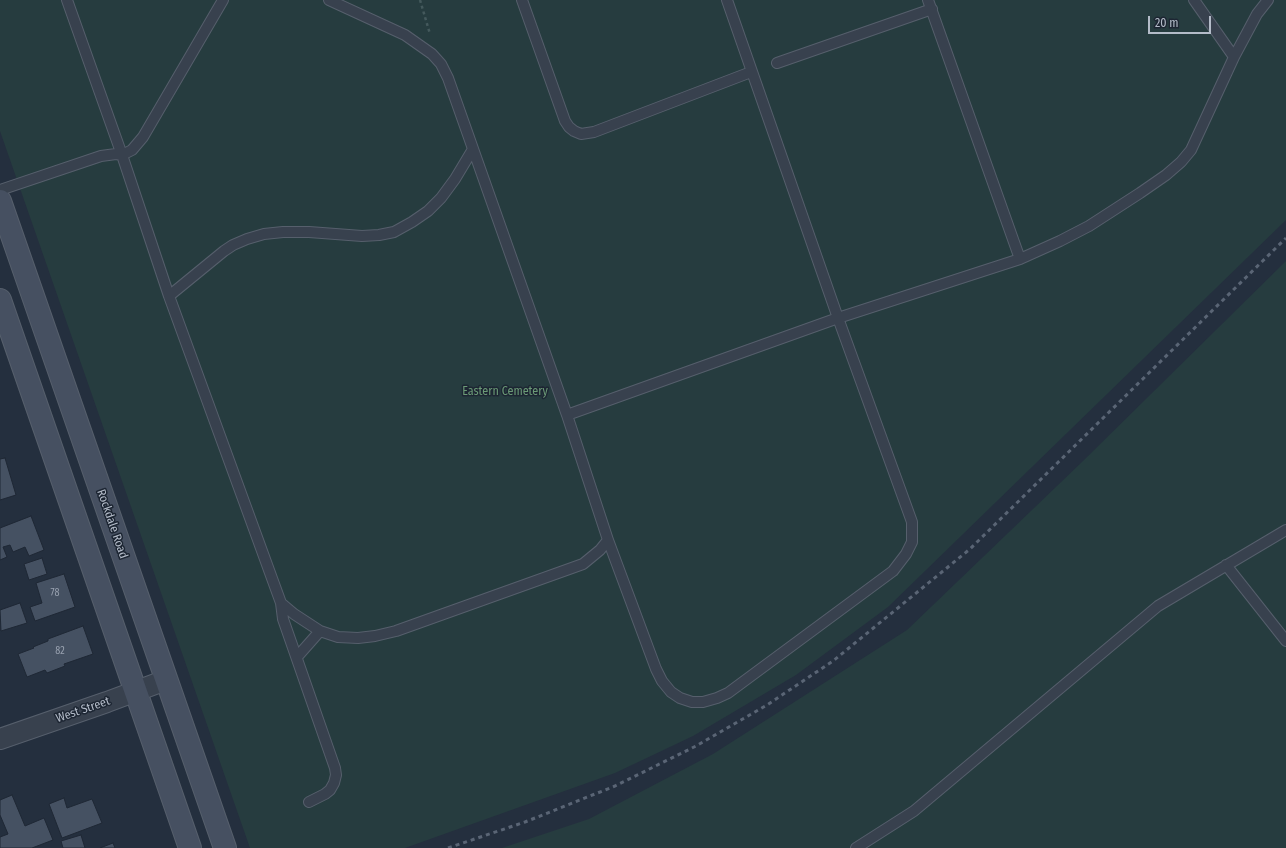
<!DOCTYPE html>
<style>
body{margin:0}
#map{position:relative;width:1286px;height:848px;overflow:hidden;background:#242f3e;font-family:"Fira Sans Condensed",sans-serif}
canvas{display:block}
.scale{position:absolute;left:1148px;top:16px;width:63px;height:18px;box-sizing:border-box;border:2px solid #b4bcc9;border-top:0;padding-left:5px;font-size:12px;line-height:14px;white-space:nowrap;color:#b4bcc9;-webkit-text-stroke:3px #1d2633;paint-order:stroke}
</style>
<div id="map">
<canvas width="1286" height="848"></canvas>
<div class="scale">20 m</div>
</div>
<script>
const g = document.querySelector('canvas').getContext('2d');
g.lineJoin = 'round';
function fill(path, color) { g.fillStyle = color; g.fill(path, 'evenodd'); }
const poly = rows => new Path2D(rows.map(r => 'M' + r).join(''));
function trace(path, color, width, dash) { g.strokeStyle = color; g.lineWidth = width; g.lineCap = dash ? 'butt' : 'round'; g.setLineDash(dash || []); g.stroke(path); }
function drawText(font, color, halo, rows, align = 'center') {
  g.font = font + ' "Fira Sans Condensed",sans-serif'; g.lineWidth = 3; g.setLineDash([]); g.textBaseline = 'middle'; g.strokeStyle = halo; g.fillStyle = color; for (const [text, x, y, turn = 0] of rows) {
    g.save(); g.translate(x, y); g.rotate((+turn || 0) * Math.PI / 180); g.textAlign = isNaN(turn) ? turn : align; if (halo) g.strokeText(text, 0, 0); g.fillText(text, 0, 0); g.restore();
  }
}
fill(poly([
 [0,0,1286,0,1286,220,888,607,796,675,693,736,615,773,405,848,250,848,0,131],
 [1286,261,1286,848,502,848,589,819,713,754,907,630,1083,461]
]), '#263c3f');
const building = poly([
 [5,458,16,495,0,500,0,459,5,458],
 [31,516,44,550,29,556,25,547,13,552,10,545,3,547,7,557,0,560,0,528,31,516],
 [42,558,47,574,29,580,24,564,42,558],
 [64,574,75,607,35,621,30,607,42,603,36,583,64,574],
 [20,603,27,623,1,631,0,610,20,603],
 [83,626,93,654,64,664,65,666,47,673,45,670,27,677,18,654,34,648,33,647,48,641,48,639,83,626],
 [12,795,25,826,44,818,53,840,32,848,0,848,0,837,8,834,0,815,0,800,12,795],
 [64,798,67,808,92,799,102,823,62,838,49,804,64,798],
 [81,835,85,848,63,848,61,841,81,835],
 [113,843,115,848,100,848,113,843]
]);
fill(building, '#455162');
trace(building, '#1f2835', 1);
const lane = poly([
 [67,0,122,155,169,296,281,603,283,619,335,768,336,775,334,783,330,790,325,794,309,802],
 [329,0,405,35,432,54,441,64,448,78,567,415],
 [522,0,565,121,569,127,574,131,581,134,594,132,751,72],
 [928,0,1020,259],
 [1194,0,1234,57],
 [777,63,932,9],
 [0,190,101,156,116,154,122,155,132,150,143,137,223,0],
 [169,296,224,251,233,245,247,239,264,234,283,232,309,232,362,236,379,235,394,232,412,222,428,211,441,198,455,179,473,149],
 [608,540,656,669,662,681,671,692,680,698,692,702,703,702,717,698,728,693,893,571,906,554,912,542,912,522,838,318,727,0],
 [1226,565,1286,641],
 [281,603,294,614,320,631,338,637,358,638,375,636,396,631,583,564,600,550,608,540,567,415,838,318,1020,259,1060,241,1089,226,1140,193,1166,175,1181,162,1191,150,1234,57,1257,14,1268,0],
 [297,657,320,631],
 [856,848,914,811,1158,606,1286,530]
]);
const street = poly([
 [0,739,107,702,166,680]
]);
const secondary = poly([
 [0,201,225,848],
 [0,300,190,848]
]);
trace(lane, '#565f6c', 12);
trace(street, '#565f6c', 22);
trace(secondary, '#565f6c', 24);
trace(poly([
 [420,0,430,34]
]), '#44595c', 2.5, [3, 3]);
trace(lane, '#38414e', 10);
trace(street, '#38414e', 20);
trace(secondary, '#465061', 22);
trace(poly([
 [448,848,525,822,615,786,696,746,767,705,833,661,970,549,1286,238]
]), '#5a6575', 3, [4, 4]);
drawText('10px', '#98a1af', null, [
 ["78",55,593],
 ["82",60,651]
]);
drawText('12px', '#6b9a76', '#1d2633', [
 ["Eastern Cemetery",505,392]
]);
drawText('12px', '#b4bcc9', '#1d2633', [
 ["Rockdale Road",112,524,71],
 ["West Street",83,710,-19]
]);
</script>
